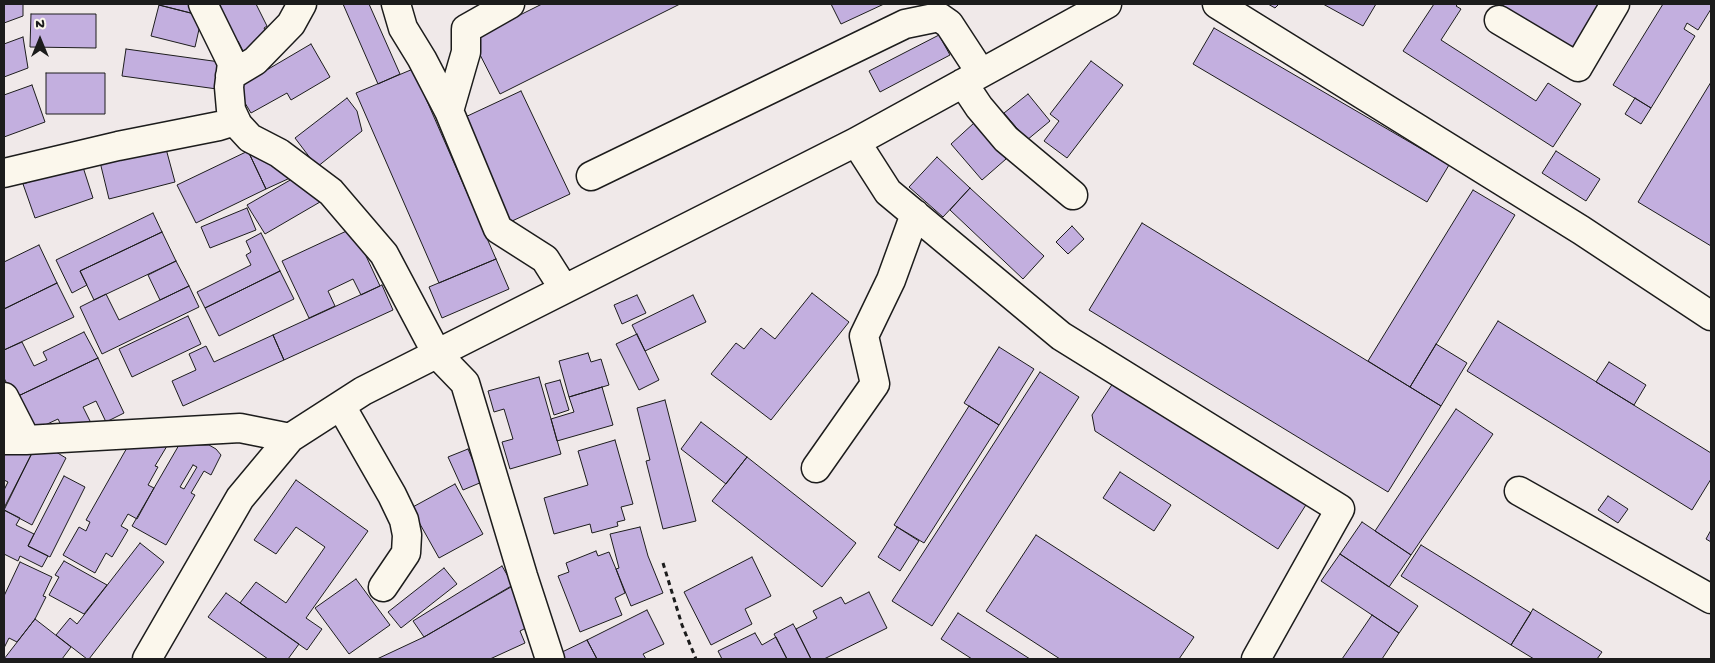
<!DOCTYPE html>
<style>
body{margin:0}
#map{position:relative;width:1715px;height:663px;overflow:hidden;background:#f0e9e9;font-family:"Gochi Hand",sans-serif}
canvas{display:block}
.frame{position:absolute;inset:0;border:5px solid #1c1c1c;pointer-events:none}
.north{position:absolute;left:15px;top:15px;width:50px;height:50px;-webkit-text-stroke:4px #fbf7ec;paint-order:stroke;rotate:0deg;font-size:14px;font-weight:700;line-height:20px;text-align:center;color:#1c1c1c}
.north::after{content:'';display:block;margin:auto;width:18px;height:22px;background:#1c1c1c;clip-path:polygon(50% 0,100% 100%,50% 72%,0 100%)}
</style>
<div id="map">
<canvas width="1715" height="663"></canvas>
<div class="frame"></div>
<div class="north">N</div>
</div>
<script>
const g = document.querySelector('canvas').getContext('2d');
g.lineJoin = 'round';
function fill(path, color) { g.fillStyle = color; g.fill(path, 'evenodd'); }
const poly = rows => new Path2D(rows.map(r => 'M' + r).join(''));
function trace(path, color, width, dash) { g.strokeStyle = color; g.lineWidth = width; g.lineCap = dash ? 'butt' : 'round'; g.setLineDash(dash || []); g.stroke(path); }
const building = poly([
 [4,4,23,4,23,16,4,23,4,4],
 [159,4,194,4,191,13,159,5,159,4],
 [215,4,256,4,267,26,264,28,270,40,244,53,238,41,236,43,215,4],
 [343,4,369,4,400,74,378,84,343,4],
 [542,4,680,4,500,94,472,39,542,4],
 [831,4,884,4,841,24,831,4],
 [1268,4,1279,4,1275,8,1268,4],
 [1323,4,1376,4,1363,26,1323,4],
 [1434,4,1458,4,1456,6,1461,9,1441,40,1536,101,1548,83,1581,104,1553,147,1403,51,1434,4],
 [1500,4,1601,4,1572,49,1500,4],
 [1663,4,1711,4,1711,9,1698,30,1687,23,1684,29,1695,36,1651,108,1613,85,1663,4],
 [159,5,202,16,195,47,151,36,159,5],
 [31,14,96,14,96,48,30,47,31,14],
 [1214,28,1449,165,1427,202,1193,64,1214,28],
 [939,35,950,55,880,92,869,71,939,35],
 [23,37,28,68,4,77,4,44,23,37],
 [311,44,330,77,291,100,287,93,251,113,236,88,311,44],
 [126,49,220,62,217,89,122,76,126,49],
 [1091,61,1123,85,1067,158,1044,141,1059,121,1050,114,1091,61],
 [413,69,496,259,439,283,356,93,413,69],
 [46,73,105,73,105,114,46,114,46,73],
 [1711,82,1711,246,1638,202,1711,82],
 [32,85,45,122,4,137,4,95,32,85],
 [521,91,570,194,510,222,461,119,521,91],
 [1028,94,1050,121,1027,140,1004,113,1028,94],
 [347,98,357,111,362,131,317,167,295,138,347,98],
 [1635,98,1651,108,1641,124,1625,114,1635,98],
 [974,123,1006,159,982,180,951,144,974,123],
 [165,145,175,182,109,199,100,162,165,145],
 [248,151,274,162,290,178,266,189,248,151],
 [248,151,266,189,196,223,177,185,248,151],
 [1556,151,1600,179,1586,201,1542,173,1556,151],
 [937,157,970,188,943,217,909,187,937,157],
 [82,164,93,198,35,218,23,184,82,164],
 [292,179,320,202,265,234,247,205,292,179],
 [970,188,1044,256,1023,279,950,210,970,188],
 [1473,190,1515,215,1410,387,1368,361,1473,190],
 [247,208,256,230,210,248,201,227,247,208],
 [153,213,162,232,80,271,87,285,72,293,56,260,153,213],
 [1142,223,1441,406,1388,492,1089,310,1142,223],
 [1072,226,1084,239,1068,254,1056,242,1072,226],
 [353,228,380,286,361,295,353,279,328,291,335,306,309,318,282,261,353,228],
 [162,232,176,261,94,300,80,271,162,232],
 [261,233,280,271,205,308,197,292,251,265,246,255,251,252,246,241,261,233],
 [39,245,57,283,4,309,4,262,39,245],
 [496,259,509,289,442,318,429,287,496,259],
 [176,261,189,286,160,300,148,275,176,261],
 [280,271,294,299,219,336,205,308,280,271],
 [57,283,74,317,4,350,4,309,57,283],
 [382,285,393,310,284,360,273,335,382,285],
 [189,286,199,307,102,354,80,307,106,294,119,320,189,286],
 [812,293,849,322,771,420,711,374,736,343,744,349,761,328,775,339,812,293],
 [637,295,646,313,622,324,614,305,637,295],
 [693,295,706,322,645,351,632,325,693,295],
 [188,316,201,344,132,377,119,349,188,316],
 [1498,321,1711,453,1711,479,1692,510,1467,371,1498,321],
 [84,332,98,358,14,398,4,378,4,350,22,342,34,366,47,360,43,352,84,332],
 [637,334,659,380,639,390,616,344,637,334],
 [273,335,284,360,183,406,172,381,196,370,189,354,206,346,214,362,273,335],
 [1436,344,1467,363,1441,406,1410,387,1436,344],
 [999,347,1034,369,999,425,964,403,999,347],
 [588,353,591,362,601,359,609,385,569,397,559,361,588,353],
 [98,358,124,413,106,422,96,401,83,407,93,427,64,431,58,419,30,432,14,398,98,358],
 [1609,362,1646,385,1634,405,1596,382,1609,362],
 [1040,372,1079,397,932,626,892,601,1040,372],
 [539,377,561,454,510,469,502,442,513,439,504,409,494,412,488,391,539,377],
 [1117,377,1309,500,1278,549,1095,431,1092,415,1117,377],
 [560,380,569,410,554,415,545,384,560,380],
 [602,387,613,425,557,441,551,419,574,412,569,397,602,387],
 [665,400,696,521,663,529,646,461,650,460,637,408,665,400],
 [969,406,999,425,924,543,894,525,969,406],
 [1456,409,1493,434,1411,555,1375,531,1456,409],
 [701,422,747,457,726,484,681,449,701,422],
 [615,440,633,504,621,507,625,520,617,522,618,526,592,533,590,524,554,534,544,498,588,485,578,451,615,440],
 [179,445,209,445,216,449,221,455,211,475,204,471,191,493,195,495,166,545,132,526,179,445],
 [193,465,197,467,184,489,180,487,193,465],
 [128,446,167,446,155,466,158,467,148,485,154,488,137,519,128,514,121,526,128,530,112,557,106,553,95,573,63,555,79,527,86,531,90,522,86,520,128,446],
 [468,449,482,482,463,490,448,457,468,449],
 [56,452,66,458,32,525,4,510,32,453,56,452],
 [6,453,32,453,4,508,4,490,8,482,4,480,4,456,6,453],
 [747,457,856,543,822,587,712,501,747,457],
 [1120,472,1171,505,1154,531,1103,498,1120,472],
 [64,476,85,487,50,557,28,546,64,476],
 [296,480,368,531,306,618,322,629,307,650,240,603,256,582,286,603,325,547,296,527,276,554,254,540,296,480],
 [455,484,483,534,439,558,411,508,455,484],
 [1608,496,1628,509,1618,523,1598,510,1608,496],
 [4,510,20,518,16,525,34,534,28,546,48,556,42,567,20,556,18,561,4,554,4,510],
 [1362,522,1411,555,1389,587,1340,554,1362,522],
 [640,527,648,556,663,593,631,606,616,569,619,568,610,534,640,527],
 [897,527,919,541,900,571,878,557,897,527],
 [1711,530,1711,542,1706,539,1711,530],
 [1036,535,1194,637,1179,659,1060,659,986,611,1036,535],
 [140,543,164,562,89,659,87,659,56,635,70,618,77,624,140,543],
 [1421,545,1531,613,1511,645,1401,576,1421,545],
 [596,551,598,556,609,552,616,569,625,593,615,598,622,615,580,632,558,576,569,572,566,563,596,551],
 [1340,554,1418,606,1399,633,1321,581,1340,554],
 [752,557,771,596,745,609,752,624,711,645,684,592,752,557],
 [64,561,107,585,84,614,49,595,59,577,55,575,64,561],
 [20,562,52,577,43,596,46,597,35,619,17,642,9,638,4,648,4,596,20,562],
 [502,566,513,585,424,637,413,621,502,566],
 [444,568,457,584,401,628,388,612,444,568],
 [356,579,390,625,349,654,315,608,356,579],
 [511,587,530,626,520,631,525,643,490,659,377,659,424,637,511,587],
 [869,592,887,628,824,659,811,659,796,629,817,618,813,611,841,597,845,604,869,592],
 [226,593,299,644,288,659,268,659,208,617,226,593],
 [1533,609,1602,652,1597,659,1534,659,1511,645,1533,609],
 [647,610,664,644,643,654,646,659,597,659,587,640,647,610],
 [958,613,1030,659,972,659,941,639,958,613],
 [1372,615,1399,633,1382,659,1342,659,1372,615],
 [35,619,71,647,62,659,4,659,35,619],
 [793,624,796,629,811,659,787,659,774,634,793,624],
 [755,633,762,645,776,637,787,659,722,659,718,651,755,633],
 [587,640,597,659,561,659,558,654,587,640]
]);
fill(building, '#c3afdf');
trace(building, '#1c1c1c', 1);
const minor = poly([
 [203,4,232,63,229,87,231,110,238,125,250,138,279,153,331,192,384,254,437,354,465,383,523,576,550,659],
 [396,4,403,28,422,59,449,111,498,229,545,259,564,289],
 [1217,4,1581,230,1711,316],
 [1499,20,1578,67,1615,4],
 [230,76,255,61,291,24,302,4],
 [963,83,979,107,1006,139,1073,195],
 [449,111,466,52,466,29,510,4],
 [856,142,888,192,1061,336,1340,509,1256,659],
 [4,173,118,146,219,126,235,121],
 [591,176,905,24,939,17,949,24,981,73],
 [4,397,26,440],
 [341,406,392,495,404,520,407,535,406,553,383,587],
 [4,440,26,440,240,428,290,438],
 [816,468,875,384,864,336,891,280,915,214],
 [1519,491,1711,599],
 [147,659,240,498,290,438,363,391,856,142,1107,4]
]);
trace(minor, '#1c1c1c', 31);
trace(poly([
 [663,563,682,625,696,659]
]), '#1c1c1c', 3, [5, 4]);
trace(minor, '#fbf7ec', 28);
</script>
